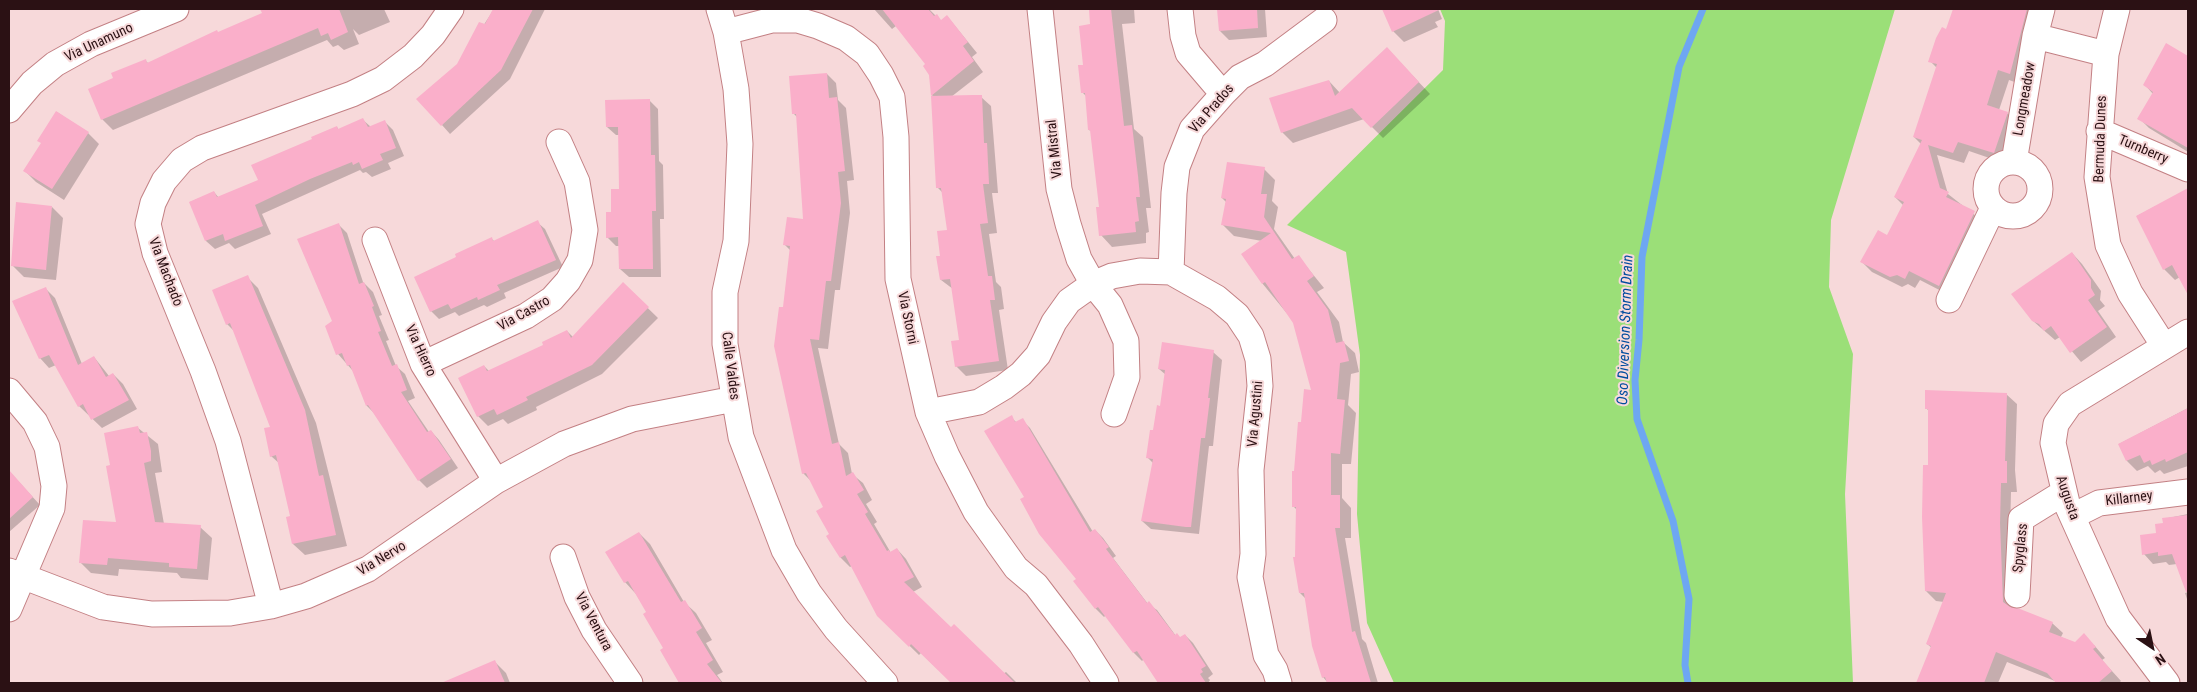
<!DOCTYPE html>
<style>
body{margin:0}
#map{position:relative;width:2197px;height:692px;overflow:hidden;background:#f7d9da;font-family:"Roboto Condensed",sans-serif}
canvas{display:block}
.frame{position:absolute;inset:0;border:10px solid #2b1114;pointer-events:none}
.north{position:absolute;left:2127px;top:622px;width:50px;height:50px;-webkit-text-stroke:4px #f7d9da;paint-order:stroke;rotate:146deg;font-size:14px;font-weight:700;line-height:20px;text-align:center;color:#2b1114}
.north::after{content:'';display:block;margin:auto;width:18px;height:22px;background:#2b1114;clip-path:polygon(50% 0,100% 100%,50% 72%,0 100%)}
</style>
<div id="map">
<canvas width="2197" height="692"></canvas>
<div class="frame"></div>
<div class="north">N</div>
</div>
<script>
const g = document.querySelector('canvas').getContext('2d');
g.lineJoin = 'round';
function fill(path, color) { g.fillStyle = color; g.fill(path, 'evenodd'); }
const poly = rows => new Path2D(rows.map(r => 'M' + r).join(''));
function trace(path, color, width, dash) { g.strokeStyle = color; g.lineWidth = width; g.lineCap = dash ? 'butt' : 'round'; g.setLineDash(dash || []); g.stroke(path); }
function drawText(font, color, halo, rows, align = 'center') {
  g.font = font + ' "Roboto Condensed",sans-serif'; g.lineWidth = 4; g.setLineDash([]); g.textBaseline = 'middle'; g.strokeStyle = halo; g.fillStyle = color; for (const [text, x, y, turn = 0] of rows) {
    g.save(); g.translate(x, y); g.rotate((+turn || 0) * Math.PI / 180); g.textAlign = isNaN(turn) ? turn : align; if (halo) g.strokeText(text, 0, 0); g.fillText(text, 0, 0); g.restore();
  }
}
fill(poly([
 [1440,9,1895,9,1831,220,1829,287,1853,354,1845,494,1853,683,1394,683,1367,623,1357,514,1360,355,1346,252,1287,225,1443,70,1445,21]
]), '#9bdf78');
fill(poly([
 [274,9,384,9,390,22,359,35,353,29,359,44,344,50,338,45,333,47,327,40,113,130,102,119,115,79,145,60,148,63],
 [494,9,545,9,510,79,450,134,442,125,458,65],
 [874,9,929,9,941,21,947,16,977,53,972,57,983,72,951,97,981,97,991,106,998,193,992,193,997,233,989,234,996,282,1001,287,1004,309,999,310,1008,370,966,376,956,366,960,341,953,289,941,280,941,257,948,231,943,193,938,188,934,98,932,95,931,74,927,64,896,26,892,29],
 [1090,9,1134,9,1135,23,1122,24,1134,129,1143,137,1151,208,1146,208,1149,232,1146,233,1146,243,1112,247,1101,235,1100,208,1092,132,1089,130,1086,96,1083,93,1092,26],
 [1218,9,1265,9,1267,37,1229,40,1220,31],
 [1383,9,1438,9,1442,19,1435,22,1438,27,1404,42,1393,31],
 [1954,9,2044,9,2020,84,2009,80,1999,110,2007,113,2017,123,2004,163,1969,151,1964,163,1937,155,1948,194,1985,223,1949,295,1920,280,1915,288,1908,284,1902,287,1872,272,1862,262,1888,237,1904,206,1895,197,1921,144,1914,137,1937,68,1930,61,1947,30],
 [2186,56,2188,59,2188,152,2149,128,2139,118,2153,94,2145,85],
 [1398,60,1430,94,1383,138,1364,119,1293,143,1282,132,1329,81,1340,93],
 [827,74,836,83,838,100,846,108,854,180,847,181,850,213,840,290,835,290,828,349,818,348,839,444,848,453,852,474,863,483,872,500,866,504,877,522,874,524,891,553,897,549,906,559,922,587,913,592,951,628,1003,674,1006,672,1017,683,952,683,921,653,919,655,878,615,852,566,850,567,841,558,828,536,831,534,824,507,812,482,803,473,784,309,791,251,785,245,805,220,797,117,793,113],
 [649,100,658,109,659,161,663,165,664,219,660,219,661,277,629,277,620,269,619,246,616,246,607,237,621,190,620,135,616,135,607,127],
 [57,112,88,133,99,144,64,200,36,182,25,171,42,144],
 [363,120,371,127,385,122,393,130,404,156,388,163,391,169,372,177,366,172,363,173,360,170,262,214,271,234,235,249,229,243,215,249,206,241,190,202,214,192,219,198,259,181,314,140,337,127,339,130],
 [1264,169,1275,180,1272,201,1278,207,1274,229,1295,259,1298,256,1324,288,1317,292,1339,322,1343,342,1355,353,1359,372,1351,374,1348,405,1356,413,1351,464,1342,464,1342,498,1351,508,1351,538,1345,538,1362,639,1366,643,1378,683,1328,683,1323,677,1306,599,1300,593,1296,558,1297,510,1293,506,1295,473,1313,391,1294,322,1262,283,1262,241,1234,236,1223,225,1226,202,1222,198],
 [2188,189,2188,288,2180,277,2175,280,2164,269,2137,216],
 [52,207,63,218,56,280,24,277,13,266],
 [537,222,545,229,563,267,504,293,506,298,487,307,484,305,459,316,455,312,439,319,431,311,458,258,491,238,495,242],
 [338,224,347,233,363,282,373,292,382,315,379,316,389,340,386,341,396,366,405,374,415,398,408,401,429,432,431,431,439,440,458,468,427,488,419,480,375,414,367,406,353,371,338,354,334,322],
 [2072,253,2082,264,2101,291,2100,300,2105,306,2098,311,2116,337,2081,362,2060,337,2055,340,2033,321],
 [247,277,258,288,316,423,347,546,305,555,293,544,291,517,280,464,271,456,271,428,235,332,227,324],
 [623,284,658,318,602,374,536,407,537,410,508,424,503,419,488,426,478,416,484,366,490,372,545,345,567,331,573,337],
 [46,289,55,298,82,364,94,357,109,376,113,374,123,384,137,409,102,428,79,406,56,365,49,368,40,358],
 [1213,352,1222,360,1213,446,1209,446,1199,534,1151,529,1142,521,1153,463,1147,457,1161,407,1166,375,1159,369],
 [2006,394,2017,404,2015,470,2017,492,2011,492,2010,534,2013,609,2052,623,2063,633,2061,637,2075,643,2094,645,2105,658,2102,660,2121,681,2119,683,2060,683,2007,662,1998,683,1917,683,1932,648,1927,644,1944,602,1936,601,1926,591,1929,411,1926,408],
 [2188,408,2188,466,2164,474,2160,470,2155,473,2148,466,2137,471,2127,461,2119,444],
 [1011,417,1017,423,1022,420,1030,428,1093,532,1095,530,1103,538,1116,556,1113,558,1148,604,1157,610,1176,636,1180,638,1185,635,1193,643,1213,674,1208,678,1210,680,1208,683,1159,683,1144,659,1142,661,1134,653,1106,615,1104,617,1096,609,1075,581,1078,579,1025,498],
 [138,428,158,444,162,472,155,473,164,524,200,527,212,538,208,580,181,578,177,573,119,569,118,576,91,573,80,562,118,524,112,466],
 [9,471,40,505,9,532],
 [2188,514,2188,602,2185,593,2188,592,2177,564,2169,565,2166,562,2153,564,2144,554,2164,524,2163,519],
 [639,533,650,544,684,602,696,613,712,640,706,643,723,672,717,675,723,683,681,683,662,651,665,649,648,613,636,594,625,582],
 [495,662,506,673,510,683,444,683]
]), '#0003');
trace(poly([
 [1688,683,1685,665,1689,599,1673,521,1637,419,1635,380,1639,340,1642,257,1679,67,1703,9]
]), '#6ea7f2', 7);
fill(poly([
 [260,9,339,9,348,32,331,40,328,33,321,36,318,28,101,120,88,89,113,78,111,73,146,59,147,63,217,30,218,32,262,13],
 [493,9,533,9,501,70,441,126,416,99,457,64,479,22,485,24],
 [882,9,928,9,934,16,937,14,941,20,947,15,968,42,963,46,974,61,931,96,929,75,923,66,925,64],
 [1089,9,1111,9,1124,126,1132,125,1138,176,1140,197,1136,197,1139,221,1135,222,1136,232,1099,236,1096,207,1099,207,1090,130,1088,130,1085,93,1081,93,1078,65,1083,65,1079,26,1090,24],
 [1217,9,1257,9,1258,28,1219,31],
 [1382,9,1441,9,1392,32],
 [1953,9,2027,9,2010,74,1998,70,1987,105,2008,112,1994,153,1958,142,1953,153,1928,145,1940,188,1949,192,1946,197,1975,211,1939,286,1909,271,1905,279,1897,275,1890,277,1860,262,1878,230,1887,235,1904,202,1894,197,1922,140,1913,137,1937,64,1928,62,1936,38,1942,27,1946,29],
 [2166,43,2188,56,2188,148,2137,119,2153,92,2143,85],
 [1387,47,1419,82,1371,128,1352,108,1281,133,1269,98,1329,80,1335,96],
 [827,73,829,98,837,97,845,171,838,172,841,203,831,281,826,281,819,340,810,339,832,444,839,442,846,476,853,472,864,490,857,494,868,512,865,514,887,551,889,550,890,552,897,548,914,577,904,582,951,627,954,624,1015,683,951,683,911,644,909,647,877,616,845,555,840,558,826,536,829,534,816,511,823,507,806,473,802,474,774,346,779,307,783,307,790,246,783,245,787,217,803,219,796,114,792,114,789,76],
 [973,95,982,95,984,143,987,143,989,184,983,184,988,223,980,224,988,276,992,276,995,300,990,300,999,361,955,367,951,341,959,340,950,279,940,280,936,256,940,256,937,231,947,230,941,188,936,188,931,96],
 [650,99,651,155,655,155,656,211,652,211,653,269,619,269,618,237,606,238,606,212,611,212,611,189,619,189,618,127,606,127,605,100],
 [56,111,89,132,52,189,23,171,41,143,37,141],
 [363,118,368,127,385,120,396,148,380,154,383,160,362,169,359,162,353,165,352,162,310,179,255,205,263,226,225,241,223,234,205,241,189,202,214,191,217,197,258,180,251,165,312,139,311,137,337,126,338,129],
 [1227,162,1265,167,1261,194,1267,194,1264,217,1292,259,1299,255,1314,276,1307,281,1328,310,1336,343,1344,341,1349,361,1340,363,1337,399,1345,400,1340,454,1331,453,1331,495,1340,495,1340,528,1335,528,1352,632,1355,631,1371,683,1327,683,1325,677,1322,678,1312,646,1304,593,1299,593,1293,557,1295,557,1296,507,1292,507,1292,471,1294,471,1298,422,1301,422,1304,389,1311,390,1293,323,1265,282,1262,284,1241,254,1271,233,1221,225,1226,199,1221,198],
 [2188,188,2188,295,2172,265,2163,270,2136,216],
 [16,202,52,206,46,270,11,266],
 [538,220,556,260,497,285,500,290,478,300,477,297,451,309,448,304,430,312,414,277,456,257,455,254,492,237,493,241],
 [339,223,359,284,364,282,374,306,372,307,381,331,378,332,392,366,397,364,407,390,401,392,427,432,431,430,451,459,418,481,368,405,366,406,350,365,347,366,342,353,336,355,325,326,332,321,297,239],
 [2072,252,2091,280,2091,288,2095,295,2088,300,2107,327,2070,353,2051,326,2044,331,2039,324,2032,321,2011,294],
 [248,275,305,410,319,476,323,475,336,535,292,544,286,517,290,516,276,455,270,457,264,428,270,427,230,323,226,325,212,290],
 [623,282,649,307,592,365,526,397,528,400,497,415,494,409,477,417,458,378,484,365,487,371,543,345,542,342,567,330,571,338],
 [46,287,78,365,94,356,106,377,113,373,129,400,91,420,83,404,78,407,49,355,39,359,12,301],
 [1162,342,1214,350,1208,398,1210,398,1205,438,1201,438,1191,527,1186,527,1141,521,1153,459,1146,458,1150,430,1153,430,1157,405,1160,406,1165,370,1158,369],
 [1925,390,2007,393,2005,461,2007,461,2007,483,2001,483,2000,523,2003,602,2010,607,2020,609,2053,622,2049,632,2075,642,2084,633,2096,647,2093,649,2112,671,2098,683,2056,683,2047,673,1996,652,1984,683,1916,683,1931,646,1926,644,1946,593,1925,591,1922,517,1923,465,1928,465,1928,409,1925,409],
 [2188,408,2188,452,2166,462,2165,459,2152,465,2150,460,2144,463,2140,455,2126,461,2118,444],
 [1012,415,1015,422,1023,418,1090,532,1095,529,1109,547,1106,549,1147,603,1149,601,1175,635,1177,633,1180,637,1185,634,1206,666,1201,669,1203,672,1200,674,1206,683,1158,683,1137,651,1133,653,1098,607,1095,609,1073,581,1076,579,1039,534,1020,499,1024,497,984,431],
 [138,426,140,433,147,432,151,451,151,461,144,463,155,522,201,525,197,569,169,567,169,563,108,558,107,565,79,563,83,520,116,522,106,466,110,465,104,433],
 [9,470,33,497,9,519],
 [2188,515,2188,592,2186,592,2172,554,2158,556,2158,552,2142,555,2140,535,2156,533,2155,524,2163,523,2162,518],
 [639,532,681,602,685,600,702,628,696,632,713,660,707,664,722,683,679,683,660,650,663,648,643,614,646,612,628,581,624,583,605,552],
 [495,660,505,683,441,683]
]), '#faafca');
const minor = poly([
 [719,9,726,32,736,89,740,144,736,241,725,292,725,344,741,437,784,550,809,593,836,629,885,683],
 [1040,9,1059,189,1068,224,1079,259,1093,284,1110,305,1126,341,1127,377,1114,414],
 [1180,9,1183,36,1188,53,1223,94],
 [2117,9,2106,54,2097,177,2108,245,2130,293,2164,346],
 [726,32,772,20,798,20,818,26,846,38,867,54,881,75,892,97,896,137,898,279,928,412,947,456,976,512,1016,568,1036,585,1081,644,1106,683],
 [2035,36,2106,54],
 [9,110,32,83,55,64,91,44,176,9],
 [2099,131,2188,169],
 [2014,162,2035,36,2042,9],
 '1986 189a27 27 0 1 1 54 0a27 27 0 1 1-54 0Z',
 [375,240,423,364,496,481],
 [1171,272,1174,193,1177,167,1192,129,1223,94,1240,77,1265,64,1324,20],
 [1949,300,1993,208],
 [423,364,526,316,552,299,568,281,580,260,585,230,577,182,559,142],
 [9,391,35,422,47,447,54,486,52,508,9,609],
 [928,412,979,402,1004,387,1021,374,1038,355,1054,322,1069,301,1093,284,1112,276,1140,271,1171,272,1217,298,1237,315,1251,336,1258,359,1260,386,1251,470,1253,554,1250,577,1266,655,1275,670,1279,683],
 [2073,516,2099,503,2188,492],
 [563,557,577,597,594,630,630,683],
 [9,571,103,607,152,614,230,613,271,606,306,596,368,569,496,481,564,444,632,419,734,399],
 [2017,595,2021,519,2063,493],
 [271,606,228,441,203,371,155,253,148,224,153,203,164,181,182,160,202,148,352,94,383,79,413,56,433,35,451,9],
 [2167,683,2118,618,2068,507,2053,443,2056,424,2070,404,2188,332]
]);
trace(minor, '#c38084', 27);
trace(minor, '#fff', 25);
drawText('14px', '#2b1114', '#f7d9da', [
 ["Via Unamuno",99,43,-25],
 ["Longmeadow",2025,99,-80],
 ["Via Prados",1212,109,-49],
 ["Bermuda Dunes",2101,139,-88],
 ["Via Mistral",1055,149,-96],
 ["Turnberry",2143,150,23],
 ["Via Machado",165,272,69],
 ["Via Castro",524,314,-29],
 ["Via Storni",907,318,78],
 ["Via Hierro",420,351,65],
 ["Calle Valdes",730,366,83],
 ["Via Agustini",1256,414,-85],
 ["Augusta",2067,498,71],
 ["Killarney",2129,499,-7],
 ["Spyglass",2021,548,-84],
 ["Via Nervo",382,559,-31],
 ["Via Ventura",593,622,62]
]);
drawText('italic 15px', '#004d9f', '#f7d9da', [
 ["Oso Diversion Storm Drain",1626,330,-88]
]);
</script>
